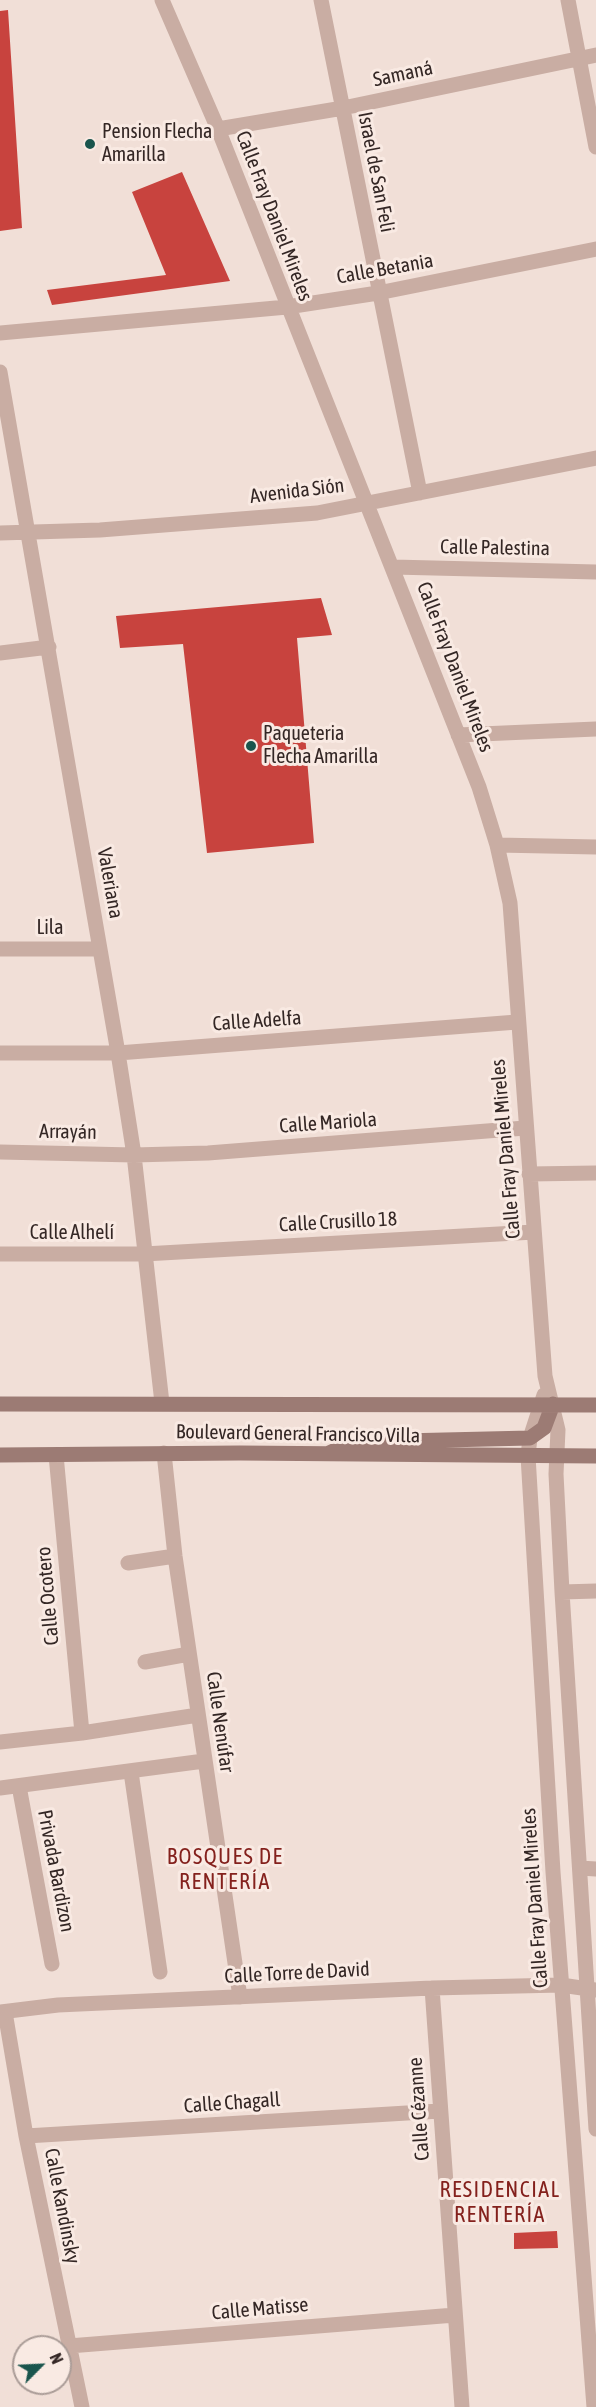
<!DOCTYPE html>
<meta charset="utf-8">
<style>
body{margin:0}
#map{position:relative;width:596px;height:2407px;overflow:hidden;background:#f1dfd7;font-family:"Asap Condensed",sans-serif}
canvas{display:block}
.north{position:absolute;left:12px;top:2335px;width:60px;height:60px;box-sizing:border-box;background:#f9eae3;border:2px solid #aa9c97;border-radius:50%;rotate:66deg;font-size:16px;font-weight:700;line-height:24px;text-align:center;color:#342725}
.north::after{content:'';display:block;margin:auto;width:21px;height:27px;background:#1a554d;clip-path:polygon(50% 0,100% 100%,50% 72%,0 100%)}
</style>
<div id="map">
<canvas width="596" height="2407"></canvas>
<div class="north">N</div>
</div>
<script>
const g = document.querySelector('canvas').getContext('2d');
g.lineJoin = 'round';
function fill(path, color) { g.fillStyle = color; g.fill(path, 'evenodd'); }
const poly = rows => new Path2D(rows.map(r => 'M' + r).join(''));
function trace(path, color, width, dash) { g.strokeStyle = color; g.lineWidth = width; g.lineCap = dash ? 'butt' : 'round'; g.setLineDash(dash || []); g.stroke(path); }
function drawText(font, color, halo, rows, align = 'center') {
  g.font = font + ' "Asap Condensed",sans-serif'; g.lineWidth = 6; g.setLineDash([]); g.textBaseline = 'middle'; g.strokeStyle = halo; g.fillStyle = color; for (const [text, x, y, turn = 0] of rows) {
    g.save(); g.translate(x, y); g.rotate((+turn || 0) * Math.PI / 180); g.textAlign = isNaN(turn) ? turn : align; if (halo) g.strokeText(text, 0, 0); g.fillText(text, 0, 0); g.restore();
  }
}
fill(poly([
 [8,10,22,228,0,231,0,11],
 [182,172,230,281,52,305,47,290,166,275,132,192],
 [321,598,332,635,297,638,314,843,207,853,183,644,120,648,116,616],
 [557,2231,558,2248,514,2249,514,2233]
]), '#c8433e');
trace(poly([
 [162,0,218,129,479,787,497,845,510,903,545,1376,558,1430,556,1474,562,1592,596,2129],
 [321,0,420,493],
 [568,0,596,147],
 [218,129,343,108,596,55],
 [0,333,287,307,378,293,596,249],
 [0,372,118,1053,134,1155,162,1403],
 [0,533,100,530,317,513,596,458],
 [393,567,596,572],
 [0,653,49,647],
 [458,735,596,729],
 [497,845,596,847],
 [0,949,100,949],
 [0,1053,118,1053,517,1022],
 [0,1152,134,1155,208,1153,525,1128],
 [529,1174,596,1173],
 [0,1254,144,1254,534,1232],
 [544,1395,530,1438,528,1456,553,1872,594,2407],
 [164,1453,175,1556,240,1997],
 [56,1455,82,1733],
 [128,1563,175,1556],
 [562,1592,596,1591],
 [145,1662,189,1654],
 [0,1742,82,1733,198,1715],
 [131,1772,160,1972],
 [19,1786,52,1964],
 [0,1788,204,1761],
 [580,1868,596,1869],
 [432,1988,462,2407],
 [0,2012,58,2005,432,1988,561,1985,596,1990],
 [5,2012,26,2136,82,2407],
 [26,2136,440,2111],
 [69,2346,455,2315]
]), '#c9ada3', 15);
trace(poly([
 [0,1404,596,1405],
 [329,1453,344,1446,359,1442,530,1438,544,1428,553,1404],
 [0,1455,240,1453,596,1456]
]), '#9c7b74', 15);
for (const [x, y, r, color] of [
 [90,144,6,"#1a554d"],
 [251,746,6,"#1a554d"]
]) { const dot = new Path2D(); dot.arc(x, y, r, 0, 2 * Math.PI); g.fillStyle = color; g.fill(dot); trace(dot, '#f9eae3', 2); }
drawText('20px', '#342725', '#f9eae3', [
 ["Samaná",403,74,-12],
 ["Israel de San Feli",376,172,79],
 ["Calle Fray Daniel Mireles",274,216,69],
 ["Calle Betania",385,269,-10],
 ["Avenida Sión",297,491,-7],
 ["Calle Palestina",495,548,1],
 ["Calle Fray Daniel Mireles",455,667,69],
 ["Valeriana",110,883,80],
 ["Lila",50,928],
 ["Calle Adelfa",257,1021,-4],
 ["Calle Mariola",328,1123,-4],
 ["Arrayán",68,1132,1],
 ["Calle Fray Daniel Mireles",506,1149,-95],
 ["Calle Crusillo 18",338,1222,-3],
 ["Calle Alhelí",72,1233],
 ["Boulevard General Francisco Villa",298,1434,1],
 ["Calle Ocotero",48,1596,-95],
 ["Calle Nenúfar",220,1722,82],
 ["Privada Bardizon",56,1871,79],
 ["Calle Fray Daniel Mireles",535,1898,-94],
 ["Calle Torre de David",297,1973,-3],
 ["Calle Chagall",232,2103,-4],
 ["Calle Cézanne",419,2109,-94],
 ["Calle Kandinsky",62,2206,79],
 ["Calle Matisse",260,2309,-5]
]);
drawText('20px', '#342725', '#f9eae3', [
 ["Pension Flecha",102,132],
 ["Amarilla",102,155],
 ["Paqueteria",263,734],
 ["Flecha Amarilla",263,757]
], 'left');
g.letterSpacing = '1.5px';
drawText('22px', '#84211d', '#f9eae3', [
 ["BOSQUES DE",225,1857],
 ["RENTERÍA",225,1882],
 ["RESIDENCIAL",500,2190],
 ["RENTERÍA",500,2215]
]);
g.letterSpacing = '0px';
</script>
